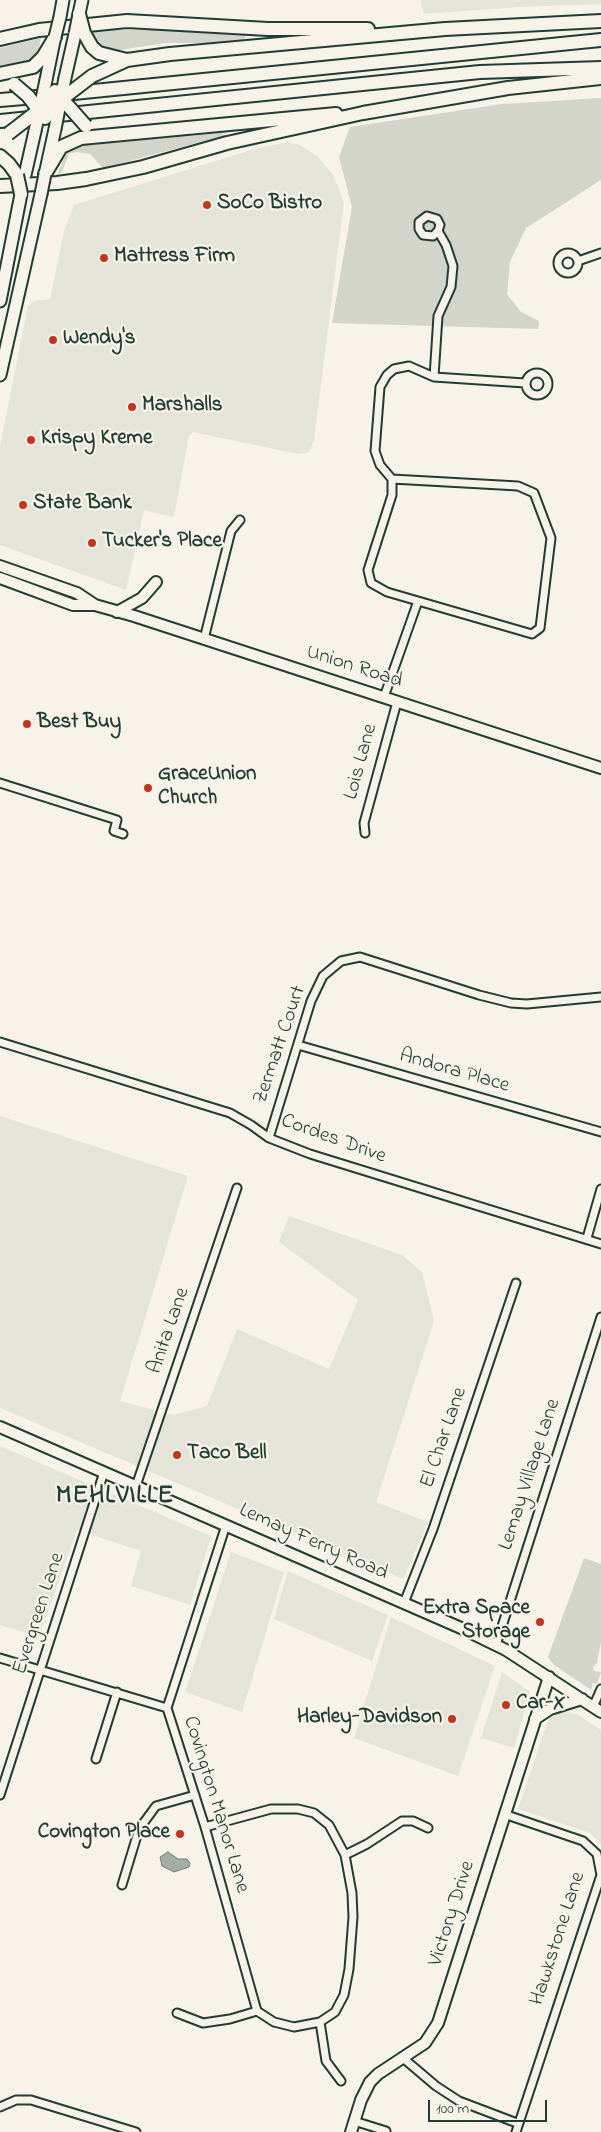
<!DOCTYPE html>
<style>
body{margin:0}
#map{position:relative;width:601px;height:2132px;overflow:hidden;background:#f7f3e8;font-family:"Indie Flower",sans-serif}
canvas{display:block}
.scale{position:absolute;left:428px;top:2100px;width:119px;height:22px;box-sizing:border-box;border:2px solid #1f3d34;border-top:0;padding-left:6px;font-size:15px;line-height:18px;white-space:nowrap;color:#1f3d34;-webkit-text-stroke:4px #f7f3e8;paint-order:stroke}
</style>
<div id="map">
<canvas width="601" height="2132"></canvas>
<div class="scale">100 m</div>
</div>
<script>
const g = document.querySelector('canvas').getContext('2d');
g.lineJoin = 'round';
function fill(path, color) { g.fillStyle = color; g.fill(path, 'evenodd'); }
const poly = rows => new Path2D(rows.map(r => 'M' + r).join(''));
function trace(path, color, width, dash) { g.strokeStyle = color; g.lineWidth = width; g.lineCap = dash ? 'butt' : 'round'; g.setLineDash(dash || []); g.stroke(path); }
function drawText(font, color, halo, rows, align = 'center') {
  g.font = font + ' "Indie Flower",sans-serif'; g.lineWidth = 4.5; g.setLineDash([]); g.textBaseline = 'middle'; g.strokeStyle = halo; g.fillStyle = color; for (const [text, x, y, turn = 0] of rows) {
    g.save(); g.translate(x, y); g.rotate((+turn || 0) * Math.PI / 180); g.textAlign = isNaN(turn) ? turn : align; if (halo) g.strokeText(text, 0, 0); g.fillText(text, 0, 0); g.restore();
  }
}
fill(poly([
 [420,0,601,0,601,4,520,7,424,14],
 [288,142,300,145,317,156,333,175,344,202,314,440,309,452,298,454,193,432,189,436,174,517,144,510,126,590,0,545,0,446,28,306,35,301,50,299,64,231,74,205,254,149],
 [0,1116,188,1176,120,1401,174,1415,207,1406,237,1329,329,1369,358,1300,279,1242,289,1216,402,1255,422,1272,434,1321,376,1502,428,1522,403,1579,0,1408],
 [0,1446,211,1536,190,1605,131,1586,141,1551,77,1530,39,1637,0,1625],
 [231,1552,284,1572,242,1712,185,1692],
 [288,1571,388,1615,372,1661,274,1619],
 [391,1617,495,1666,458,1776,354,1738],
 [502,1672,530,1692,514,1748,481,1738],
 [563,1711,577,1714,601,1730,601,1844,590,1833,518,1809,549,1718]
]), '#e5e4d9');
fill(poly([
 [154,29,181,30,246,35,244,40,218,43,165,43,114,51,100,45,94,40,90,31],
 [41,38,39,49,32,59,22,63,0,66,0,48],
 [601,98,601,180,526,228,510,262,507,294,521,312,539,321,538,329,332,323,352,207,339,157,350,127,502,104],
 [222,133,223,136,103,168,90,154,77,152,69,154,61,174,58,173,65,154,78,146],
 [584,1558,601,1564,601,1642,597,1663,593,1667,594,1671,601,1672,597,1684,593,1683,591,1690,554,1665,548,1657]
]), '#d3d5ca');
const water = poly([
 [168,1852,178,1859,187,1859,190,1863,189,1867,174,1872,162,1866,160,1857,168,1852]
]);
fill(water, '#a4ada3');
trace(water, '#6f8077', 1);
const street = poly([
 '558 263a10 10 0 1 1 20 0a10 10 0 1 1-20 0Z',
 [578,261,601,253],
 '526 384a11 11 0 1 1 22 0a11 11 0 1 1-22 0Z',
 [434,377,438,316,451,287,453,266,446,245,438,231,440,225,437,219,427,216,419,222,419,229,423,235,433,236,438,231],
 [392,479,518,486,534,493,551,538,540,628,532,634,387,592,371,583,368,570,392,495,392,479,380,465,375,451,380,387,387,375,394,369,409,366,434,377,525,383],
 [204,639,231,531,240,520],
 [384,697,418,601],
 [0,783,117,820,114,831,123,834],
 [365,833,364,823,397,702],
 [0,1042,230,1113,251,1125,269,1138,310,1154,601,1244],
 [298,1045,601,1132],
 [269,1138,311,1001,323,976,341,961,360,957,479,995,511,1003,527,1004,601,997],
 [587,1238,601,1189],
 [136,1486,237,1188],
 [226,1525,167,1708,205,1827,257,2011],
 [404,1603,433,1529,516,1283],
 [496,1645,601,1317],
 [0,1658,167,1708],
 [593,1707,601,1689],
 [96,1759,117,1692],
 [0,1795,104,1472],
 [504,1814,583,1841,597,1854,601,1875,516,2132],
 [205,1827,271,1809,298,1809,314,1813,329,1825,345,1855,352,1893,353,1917,349,1969,344,1995,335,2012,320,2022,294,2027,274,2022,257,2011],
 [345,1855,367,1844,402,1821,413,1821,428,1828],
 [122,1885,139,1829,156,1806,195,1795],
 [177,2013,203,2023,230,2019,257,2011],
 [320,2022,326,2061,341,2081],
 [403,2058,436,2086,459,2101,517,2123],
 [0,2107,16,2100,31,2100,136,2132],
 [354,2121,386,2131]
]);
const secondary = poly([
 [0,566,77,593,95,605],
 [0,578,73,605,95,605,134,616,601,768],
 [117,612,142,598,156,582],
 [0,1427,461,1628,506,1650,601,1712],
 [535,1719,550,1709,582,1699],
 [351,2132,361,2100,370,2082,378,2074,425,2043,438,2023,549,1677]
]);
const primary = poly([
 [79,14,82,0],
 [60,17,63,0],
 [65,78,75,34],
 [46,80,54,41],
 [46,170,55,129],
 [25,175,35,131],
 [0,301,21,194],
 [0,375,41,194]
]);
const highway = poly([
 [84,33,92,47,99,53,127,60],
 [0,39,39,30,127,21,268,29,368,29],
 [0,74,33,67,43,57,55,37],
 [92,76,127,60,170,54,445,29,601,21],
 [64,94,601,40],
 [0,100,36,97],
 [0,121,480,72,601,68],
 [0,156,9,164,17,175],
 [45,174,61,147,81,138,336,114],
 [0,186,57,183,86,179,143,167,227,143,363,113,508,88,601,78]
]);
trace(street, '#1f3d34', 11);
trace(secondary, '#1f3d34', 14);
trace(primary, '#1f3d34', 15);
trace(highway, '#1f3d34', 16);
trace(street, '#f7f3e8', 7);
trace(secondary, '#f7f3e8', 10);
trace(primary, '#f7f3e8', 11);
trace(highway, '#f7f3e8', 12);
const primaryBridge = poly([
 [75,34,79,14],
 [55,37,60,17],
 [55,129,65,78],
 [35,131,46,80],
 [41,194,45,174]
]);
const highwayBridge = poly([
 [79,14,84,33],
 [14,84,28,96,45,118,62,99,92,76],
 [8,134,39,110,55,91,86,126],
 [17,175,21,194]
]);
trace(primaryBridge, '#1f3d34', 15, []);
trace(highwayBridge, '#1f3d34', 16, []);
trace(primaryBridge, '#f7f3e8', 11);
trace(highwayBridge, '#f7f3e8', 12);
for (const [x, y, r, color] of [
 [207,205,5,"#c8321e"],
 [104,258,5,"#c8321e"],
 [53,340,5,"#c8321e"],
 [132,407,5,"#c8321e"],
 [31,440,5,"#c8321e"],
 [23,505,5,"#c8321e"],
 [92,543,5,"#c8321e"],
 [27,724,5,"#c8321e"],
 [148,788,5,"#c8321e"],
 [177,1455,5,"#c8321e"],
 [540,1622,5,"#c8321e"],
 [506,1705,5,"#c8321e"],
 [452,1719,5,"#c8321e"],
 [180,1834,5,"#c8321e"]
]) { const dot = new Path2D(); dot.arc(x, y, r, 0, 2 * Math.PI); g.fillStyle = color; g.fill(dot); trace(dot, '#f7f3e8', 2); }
drawText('bold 21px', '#1f3d34', '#f7f3e8', [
 ["SoCo Bistro",217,205],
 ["Mattress Firm",114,258],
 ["Wendy's",63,340],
 ["Marshalls",142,407],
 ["Krispy Kreme",41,440],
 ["State Bank",33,505],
 ["Tucker's Place",102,543],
 ["Best Buy",37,724],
 ["GraceUnion",158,776],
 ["Church",158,800],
 ["Taco Bell",187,1455],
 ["Extra Space",530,1610,"right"],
 ["Storage",530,1634,"right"],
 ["Car-X",516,1705],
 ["Harley-Davidson",442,1719,"right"],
 ["Covington Place",170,1834,"right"]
], 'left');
drawText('21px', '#1f3d34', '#f7f3e8', [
 ["Union Road",354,668,18],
 ["Lois Lane",362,762,-75],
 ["Zermatt Court",281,1045,-71],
 ["Andora Place",454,1072,16],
 ["Cordes Drive",333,1140,20],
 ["Anita Lane",170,1331,-71],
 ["El Char Lane",445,1438,-71],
 ["Lemay Village Lane",531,1475,-72],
 ["Lemay Ferry Road",313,1543,24],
 ["Evergreen Lane",40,1614,-72],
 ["Covington Manor Lane",215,1805,73],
 ["Victory Drive",453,1914,-72],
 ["Hawkstone Lane",559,1939,-72]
]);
g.letterSpacing = '1px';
drawText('bold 26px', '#1f3d34', '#f7f3e8', [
 ["MEHLVILLE",115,1498]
]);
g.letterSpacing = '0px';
</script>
